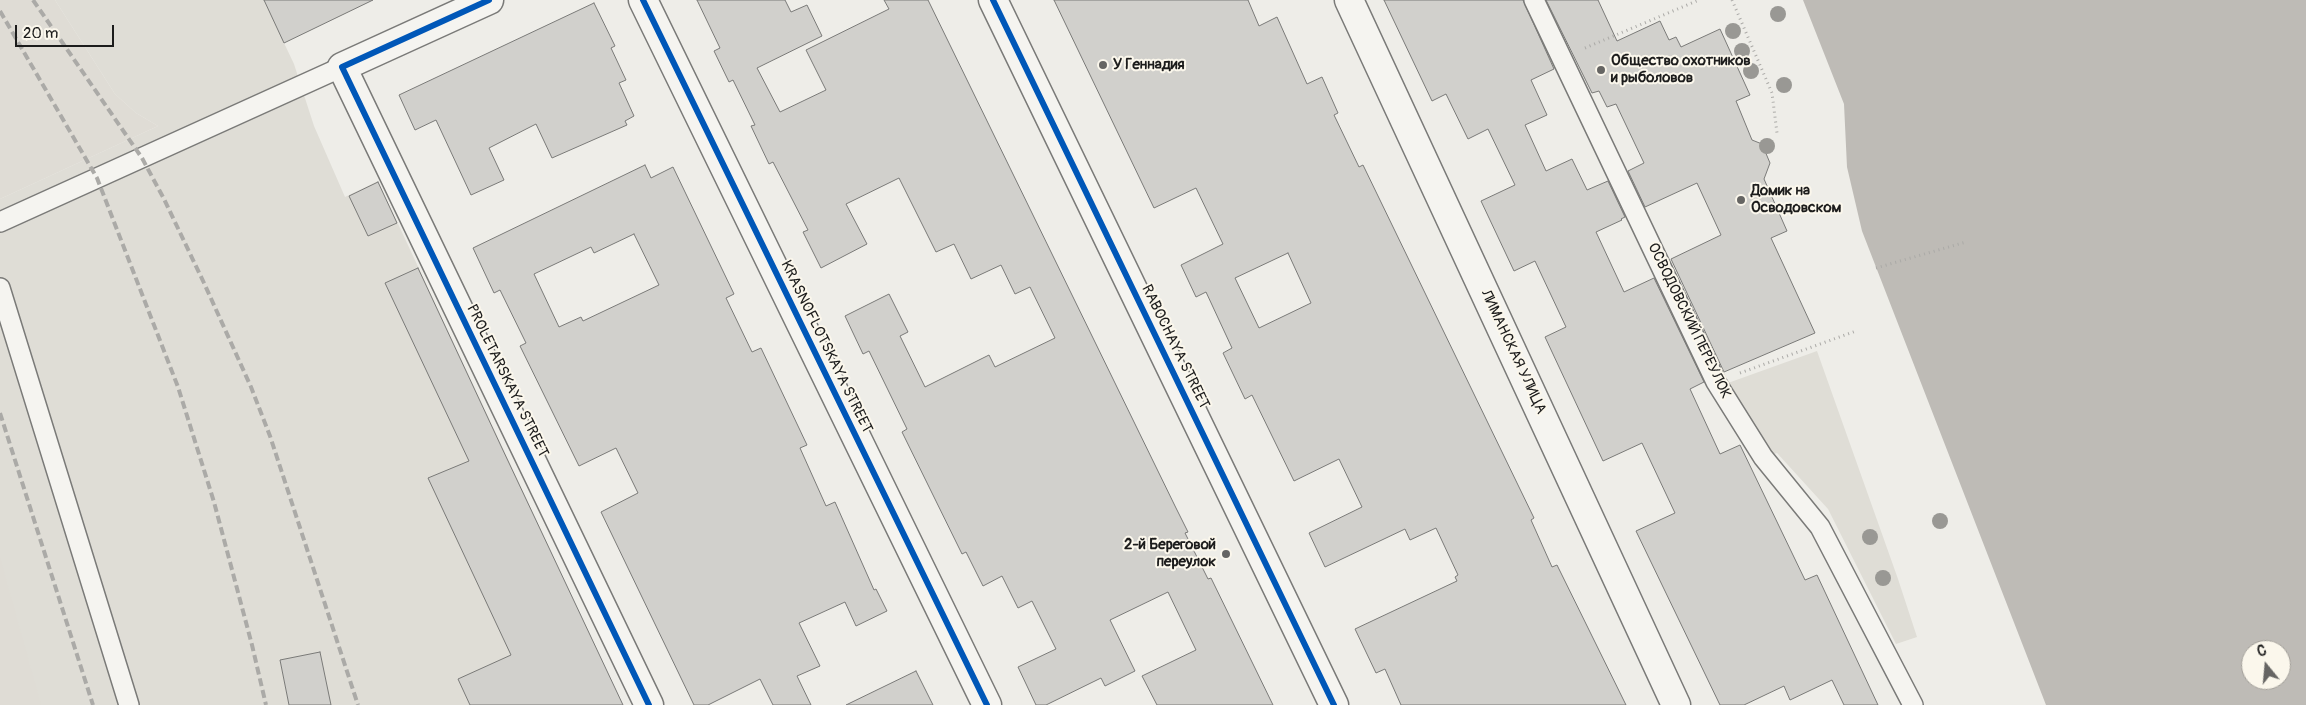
<!DOCTYPE html>
<meta charset="utf-8">
<style>
body{margin:0}
#map{position:relative;width:2306px;height:705px;overflow:hidden;background:#eeede8;font-family:Pangolin,sans-serif}
canvas{display:block}
.north{position:absolute;left:2241px;top:640px;width:50px;height:50px;box-sizing:border-box;background:#fbf7ec;border:1px solid #a29f99;border-radius:50%;rotate:343deg;font-size:14px;font-weight:700;line-height:20px;text-align:center;color:#1c1c1c}
.north::after{content:'';display:block;margin:auto;width:18px;height:22px;background:#666563;clip-path:polygon(50% 0,100% 100%,50% 72%,0 100%)}
.scale{position:absolute;left:15px;top:25px;width:99px;height:22px;box-sizing:border-box;border:2px solid #1c1c1c;border-top:0;padding-left:6px;font-size:15px;line-height:18px;white-space:nowrap;color:#1c1c1c;-webkit-text-stroke:4px #fbf7ec;paint-order:stroke}
</style>
<div id="map">
<canvas width="2306" height="705"></canvas>
<div class="north">С</div>
<div class="scale">20 m</div>
</div>
<script>
const g = document.querySelector('canvas').getContext('2d');
g.lineJoin = 'round';
function fill(path, color) { g.fillStyle = color; g.fill(path, 'evenodd'); }
const poly = rows => new Path2D(rows.map(r => 'M' + r).join(''));
function trace(path, color, width, dash) { g.strokeStyle = color; g.lineWidth = width; g.lineCap = dash ? 'butt' : 'round'; g.setLineDash(dash || []); g.stroke(path); }
function drawText(font, color, halo, rows, align = 'center') {
  g.font = font + ' Pangolin,sans-serif'; g.lineWidth = 4; g.setLineDash([]); g.textBaseline = 'middle'; g.strokeStyle = halo; g.fillStyle = color; for (const [text, x, y, turn = 0] of rows) {
    g.save(); g.translate(x, y); g.rotate((+turn || 0) * Math.PI / 180); g.textAlign = isNaN(turn) ? turn : align; if (halo) g.strokeText(text, 0, 0); g.fillText(text, 0, 0); g.restore();
  }
}
fill(poly([
 [55,0,373,0,284,43,294,64,314,126,345,197,378,181,623,705,0,705,0,199,158,126,136,113,115,94],
 [1817,351,1898,579,1917,637,1896,644,1828,509,1777,453,1771,455,1728,383]
]), '#dfddd6');
fill(poly([
 [0,0,55,0,115,94,136,113,158,126,0,199],
 [0,558,2,565,41,705,0,705]
]), '#dfdcd5');
fill(poly([
 [1803,0,2306,0,2306,705,2046,705,1862,231,1847,167,1844,104],
 [2251,650,2281,650,2281,680,2251,680]
]), '#bebbb6');
const building = poly([
 [264,0,373,0,284,43,264,0],
 [697,0,785,0,791,12,807,5,822,36,757,68,780,112,826,90,806,50,889,9,884,0,928,0,1176,508,1188,532,1185,533,1208,579,1211,578,1273,705,1157,705,1142,676,1196,650,1168,592,1110,620,1135,671,1105,686,1101,678,1046,705,1036,705,1018,667,1056,649,1032,601,1018,608,1002,576,983,586,966,552,962,554,902,432,907,429,869,351,863,354,845,316,889,294,908,332,900,336,925,387,989,355,995,367,1055,338,1030,287,1015,294,1001,265,971,279,954,244,936,252,899,178,846,204,867,244,821,268,803,232,808,230,773,162,769,164,751,126,755,125,733,80,729,82,714,51,720,48,697,0],
 [1054,0,1248,0,1259,26,1277,17,1307,84,1322,77,1338,113,1334,115,1359,167,1363,165,1518,485,1534,518,1531,520,1552,567,1557,565,1626,705,1401,705,1385,669,1376,673,1355,629,1457,581,1455,577,1458,575,1436,528,1410,540,1405,529,1325,567,1309,533,1362,507,1339,459,1294,481,1252,395,1245,399,1223,353,1232,348,1206,292,1196,297,1181,265,1223,244,1196,188,1154,208,1054,0],
 [1288,253,1311,303,1259,328,1235,278,1288,253],
 [1384,0,1523,0,1554,69,1531,80,1547,115,1525,125,1546,171,1572,159,1587,190,1608,181,1625,217,1621,219,1622,220,1596,232,1624,292,1654,278,1704,382,1690,389,1720,454,1740,445,1805,580,1817,575,1878,705,1844,705,1832,680,1790,700,1784,686,1744,705,1720,705,1636,531,1675,513,1642,443,1603,461,1545,337,1566,327,1535,261,1514,271,1481,201,1515,185,1488,129,1468,139,1446,94,1432,101,1384,0],
 [1546,0,1598,0,1617,41,1660,21,1669,40,1676,37,1681,47,1720,29,1750,95,1736,101,1752,140,1762,144,1770,163,1764,179,1787,231,1771,238,1815,333,1724,372,1671,259,1721,235,1697,183,1645,207,1628,171,1644,163,1616,104,1607,107,1599,91,1592,93,1546,0],
 [594,3,615,46,611,48,626,80,619,83,634,116,625,121,627,125,552,158,536,124,489,148,504,180,471,195,436,120,415,130,399,95,594,3],
 [645,165,651,178,673,167,734,294,726,298,752,352,761,348,807,445,800,448,826,506,835,502,874,590,876,589,887,611,856,626,845,602,799,623,820,666,797,676,811,705,773,705,760,679,708,705,694,705,601,512,638,493,616,448,579,466,520,346,526,343,500,290,494,293,473,248,645,165],
 [634,234,659,285,583,321,581,317,559,327,534,274,591,247,594,253,634,234],
 [378,182,397,223,368,236,349,196,378,182],
 [418,268,501,446,623,705,470,705,458,679,511,655,428,478,469,461,385,283,418,268],
 [320,652,331,705,289,705,280,660,320,652],
 [916,671,933,705,846,705,916,671]
]);
fill(building, '#d1d0cc');
trace(building, '#7a7a78', 1);
const service = poly([
 [1534,0,1716,382,1763,457,1820,527,1913,705],
 [0,222,342,67],
 [0,288,129,705]
]);
const minor = poly([
 [489,0,342,67,649,705],
 [643,0,987,705],
 [1349,0,1676,705]
]);
const tertiary = poly([
 [993,0,1334,705]
]);
trace(service, '#7a7a78', 22);
trace(minor, '#7a7a78', 31);
trace(tertiary, '#7a7a78', 31);
trace(poly([
 [1732,0,1772,93,1777,133],
 [1585,48,1699,0],
 [1876,268,1966,242],
 [1740,373,1856,331]
]), '#abaaa7', 3, [1, 4]);
trace(service, '#f5f4f0', 19);
trace(minor, '#f5f4f0', 28);
trace(tertiary, '#f5f4f0', 28);
trace(poly([
 [33,0,142,158,164,199,204,283,251,387,270,436,358,705],
 [0,11,97,178,178,387,214,502,252,645,266,705],
 [0,413,93,705]
]), '#abaaa7', 4, [8, 4]);
trace(poly([
 [489,0,342,67,649,705],
 [643,0,987,705],
 [993,0,1334,705]
]), '#0057b8', 6);
g.fillStyle = '#999894';
for (const [x, y] of [
 [1778,14],
 [1733,31],
 [1742,51],
 [1751,71],
 [1784,85],
 [1767,146],
 [1940,521],
 [1870,537],
 [1883,578]
]) { g.beginPath(); g.arc(x, y, 8, 0, 2 * Math.PI); g.fill(); }
for (const [x, y, r, color] of [
 [1103,65,5,"#666563"],
 [1601,70,5,"#666563"],
 [1741,200,5,"#666563"],
 [1226,554,5,"#666563"]
]) { const dot = new Path2D(); dot.arc(x, y, r, 0, 2 * Math.PI); g.fillStyle = color; g.fill(dot); trace(dot, '#fbf7ec', 2); }
drawText('bold 15px', '#1c1c1c', '#fbf7ec', [
 ["Общество охотников",1611,61],
 ["и рыболовов",1611,78],
 ["У Геннадия",1113,65],
 ["Домик на",1751,191],
 ["Осводовском",1751,208],
 ["2-й Береговой",1216,545,"right"],
 ["переулок",1216,562,"right"]
], 'left');
drawText('15px', '#1c1c1c', '#fbf7ec', [
 ["ОСВОДОВСКИЙ ПЕРЕУЛОК",1689,321,64],
 ["KRASNOFLOTSKAYA STREET",826,347,64],
 ["RABOCHAYA STREET",1175,347,64],
 ["ЛИМАНСКАЯ УЛИЦА",1513,352,65],
 ["PROLETARSKAYA STREET",507,381,64]
]);
</script>
